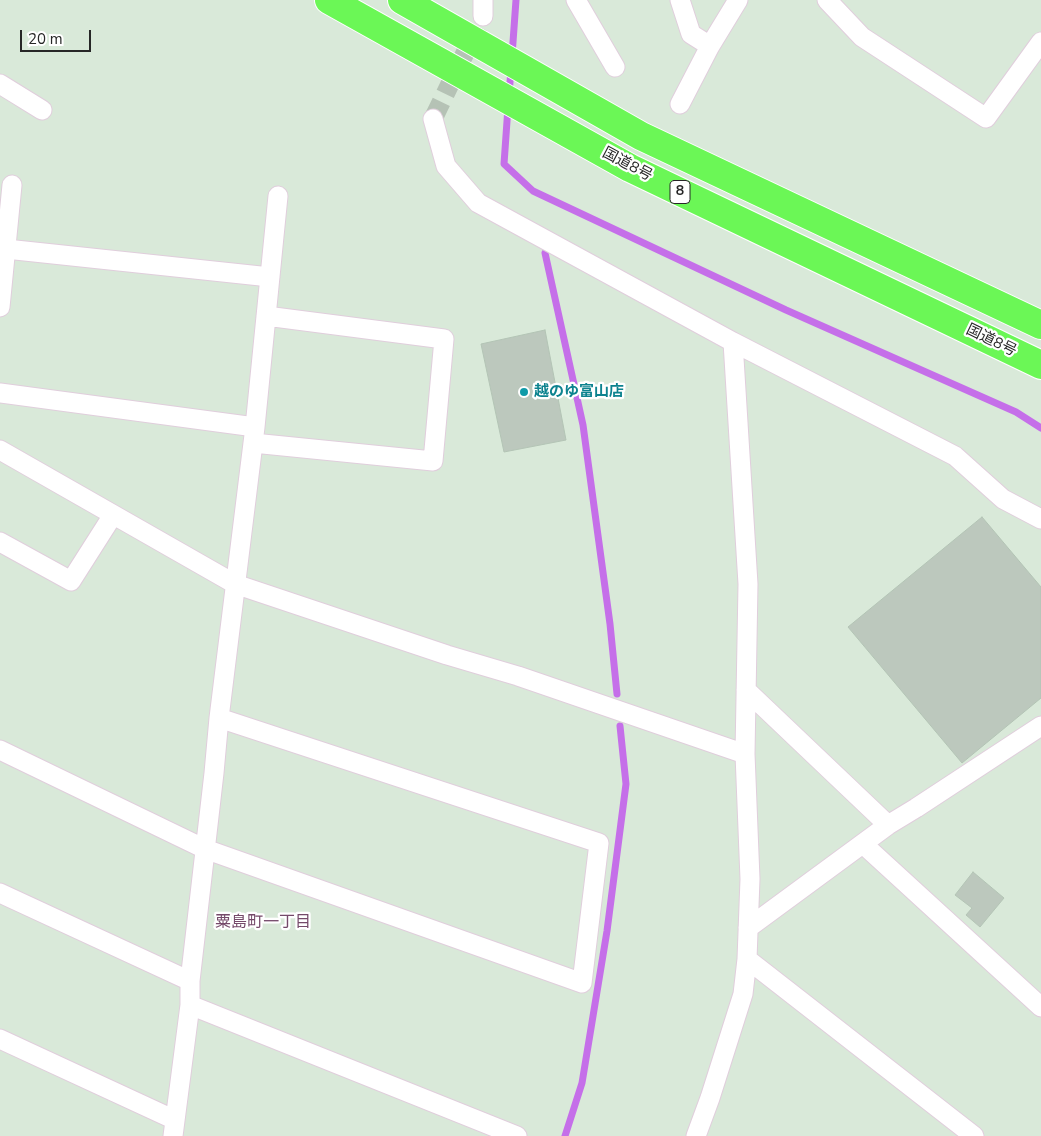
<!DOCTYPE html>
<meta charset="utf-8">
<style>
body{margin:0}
#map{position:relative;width:1041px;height:1136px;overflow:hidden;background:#d9e9d9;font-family:"Nunito Sans",sans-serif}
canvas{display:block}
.scale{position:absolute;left:20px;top:30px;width:71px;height:22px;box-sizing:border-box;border:2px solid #272727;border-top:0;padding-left:6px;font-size:15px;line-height:18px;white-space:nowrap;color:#272727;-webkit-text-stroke:4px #fff;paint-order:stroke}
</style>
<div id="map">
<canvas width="1041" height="1136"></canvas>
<div class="scale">20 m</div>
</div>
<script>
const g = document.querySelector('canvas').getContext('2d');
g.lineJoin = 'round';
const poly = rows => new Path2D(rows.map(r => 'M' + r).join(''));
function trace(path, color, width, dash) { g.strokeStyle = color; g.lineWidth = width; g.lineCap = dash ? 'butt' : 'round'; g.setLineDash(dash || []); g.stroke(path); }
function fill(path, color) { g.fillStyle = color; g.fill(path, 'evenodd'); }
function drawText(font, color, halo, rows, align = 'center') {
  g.font = font + ' "Nunito Sans","Noto Sans JP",sans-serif'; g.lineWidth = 4.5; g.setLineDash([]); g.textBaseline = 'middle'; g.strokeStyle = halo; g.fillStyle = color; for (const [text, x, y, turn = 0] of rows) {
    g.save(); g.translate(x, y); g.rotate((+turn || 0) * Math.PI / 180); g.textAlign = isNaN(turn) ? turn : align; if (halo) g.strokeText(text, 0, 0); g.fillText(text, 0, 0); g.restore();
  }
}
trace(poly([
 [512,56,516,0],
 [509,94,511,70],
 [508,107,504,164,533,191,786,310,1016,412,1041,428],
 [545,253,583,425,610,624,617,694],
 [565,1136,582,1083,607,931,626,784,620,726]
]), '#c56fe9', 7);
const building = poly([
 [545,330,566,440,504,452,481,344,545,330],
 [982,517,1041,587,1041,698,962,763,848,627,982,517],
 [973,872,1004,898,980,927,966,915,972,908,955,895,973,872]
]);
fill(building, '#bcc8bd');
trace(building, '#b3c4b5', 1);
trace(poly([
 [433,119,483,16]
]), '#b5c2b5', 19, [19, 9]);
const street = poly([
 [576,0,615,67],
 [680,0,691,34,710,46],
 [827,0,862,37,986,118,1041,42],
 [483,16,483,0],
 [0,84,42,110],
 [680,104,710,46,738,0],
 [433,119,446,166,478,203,733,342,955,456,1003,499,1041,519],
 [6,249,270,277],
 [0,307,12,185],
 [733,342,748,584,745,754],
 [0,393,255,427],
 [253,443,433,461,444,339,266,316],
 [0,450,235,584,447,655,518,676,745,754,750,879,747,959,743,994,710,1098,696,1136],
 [0,542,71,581,113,515],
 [746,690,888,825],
 [0,750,205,849,582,983,599,843,219,718],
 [863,844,1041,1007],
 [0,893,190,981],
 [748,928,888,825,916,808,1041,726],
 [747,959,974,1136],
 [190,1005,517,1136],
 [0,1039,175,1120],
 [173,1136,190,1005,190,981,214,773,219,718,255,427,278,196]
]);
const highway = poly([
 [329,0,630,168,1041,365],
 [402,0,641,136,1041,325]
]);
trace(street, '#e0cedc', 21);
trace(highway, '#fff', 30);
trace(street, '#fff', 19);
trace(highway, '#6bf756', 28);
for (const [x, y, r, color] of [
 [524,392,5,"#0f9aa8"]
]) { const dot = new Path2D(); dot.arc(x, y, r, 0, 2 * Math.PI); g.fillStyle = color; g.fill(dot); trace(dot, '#fff', 2); }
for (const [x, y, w] of [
 [680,192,20]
]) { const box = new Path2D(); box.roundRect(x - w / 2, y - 11.5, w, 23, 4); g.fillStyle = '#fff'; g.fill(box); trace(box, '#272727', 1); }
drawText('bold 14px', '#272727', null, [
 ["8",680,192]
]);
drawText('15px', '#272727', '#fff', [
 ["国道8号",627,165,28],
 ["国道8号",991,341,26]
]);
drawText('bold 15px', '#0d838f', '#fff', [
 ["越のゆ富山店",534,392]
], 'left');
drawText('16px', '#754a6a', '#fff', [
 ["粟島町一丁目",263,923]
]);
</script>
